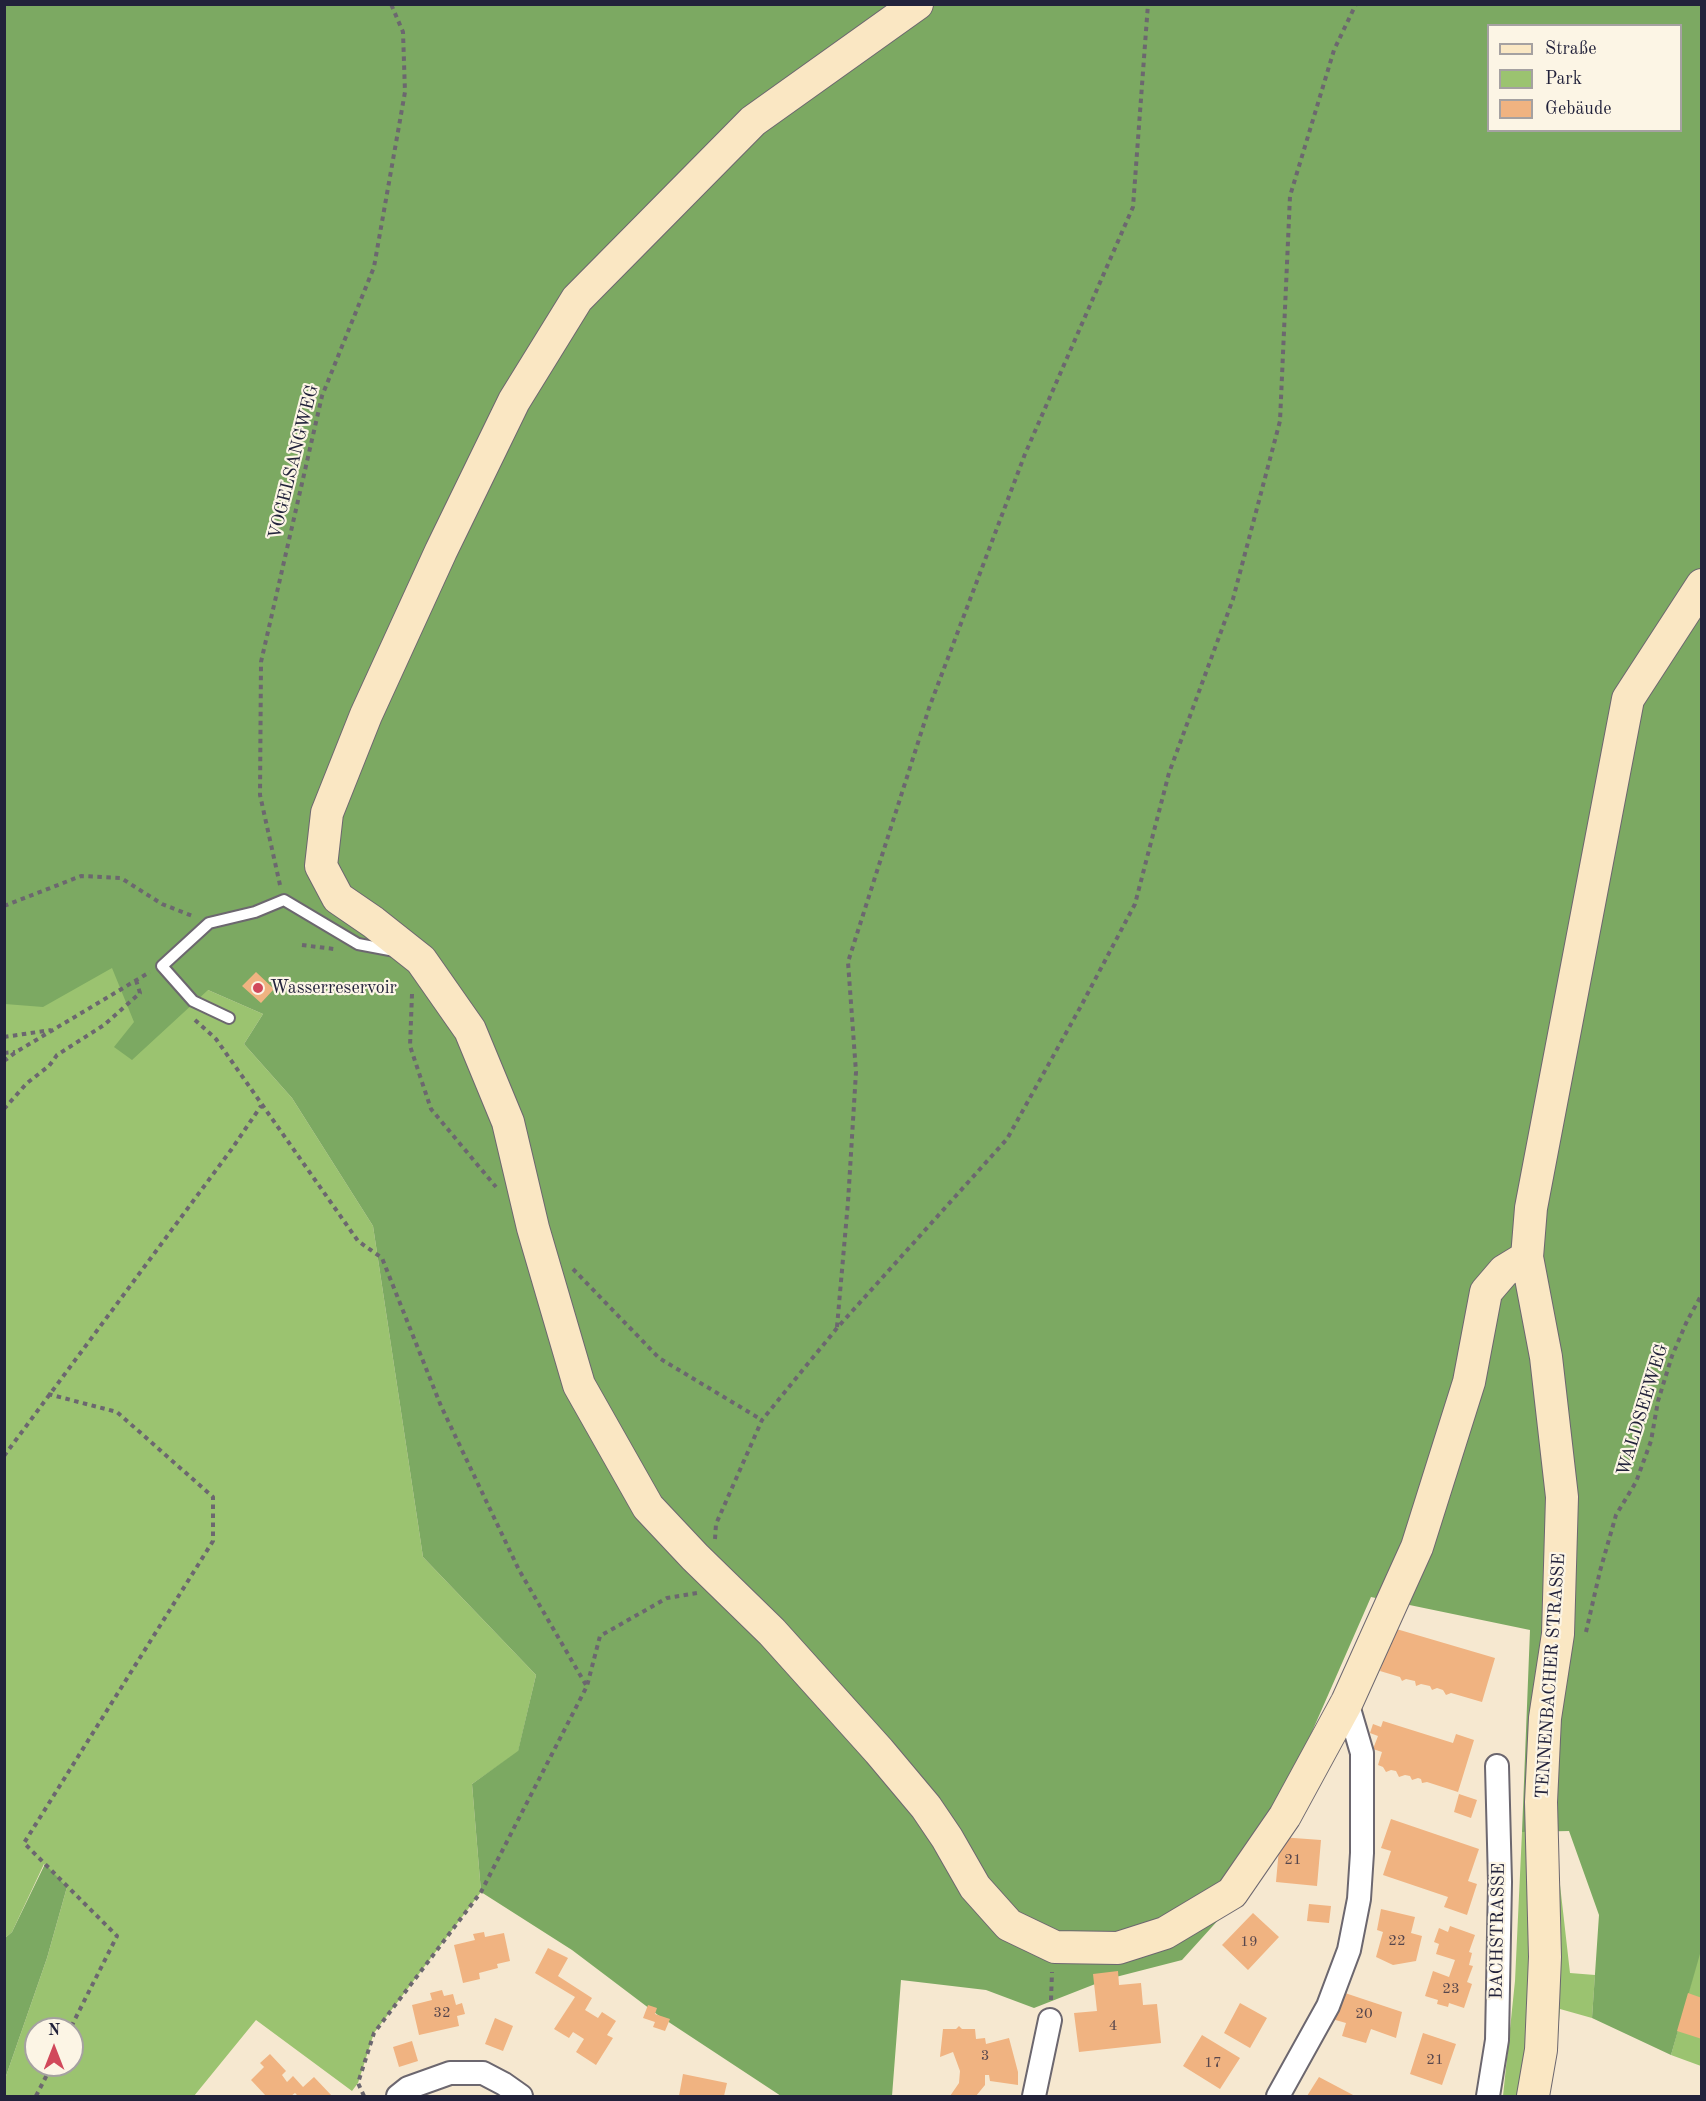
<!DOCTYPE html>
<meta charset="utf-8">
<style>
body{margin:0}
#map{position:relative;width:1706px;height:2101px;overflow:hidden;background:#f6e8d0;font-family:"Old Standard TT",serif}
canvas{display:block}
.frame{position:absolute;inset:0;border:6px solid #22223b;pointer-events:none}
.legend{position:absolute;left:1487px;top:24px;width:195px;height:108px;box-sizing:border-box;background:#fcf5e5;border:2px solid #a5a1a1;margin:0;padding:8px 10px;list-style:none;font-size:18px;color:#22223b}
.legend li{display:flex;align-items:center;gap:12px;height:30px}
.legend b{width:30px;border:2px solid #a5a1a1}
.north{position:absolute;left:24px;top:2017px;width:60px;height:60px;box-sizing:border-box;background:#fcf5e5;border:2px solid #a5a1a1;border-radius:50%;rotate:0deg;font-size:16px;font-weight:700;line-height:24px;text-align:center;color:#22223b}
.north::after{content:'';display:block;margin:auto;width:21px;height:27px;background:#d1495b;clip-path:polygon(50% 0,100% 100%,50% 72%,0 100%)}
</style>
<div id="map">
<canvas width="1706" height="2101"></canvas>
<div class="frame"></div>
<ul class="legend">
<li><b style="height:8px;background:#fae7c3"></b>Straße</li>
<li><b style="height:16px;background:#9bc370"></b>Park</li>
<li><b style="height:16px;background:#f0b381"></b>Gebäude</li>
</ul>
<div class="north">N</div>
</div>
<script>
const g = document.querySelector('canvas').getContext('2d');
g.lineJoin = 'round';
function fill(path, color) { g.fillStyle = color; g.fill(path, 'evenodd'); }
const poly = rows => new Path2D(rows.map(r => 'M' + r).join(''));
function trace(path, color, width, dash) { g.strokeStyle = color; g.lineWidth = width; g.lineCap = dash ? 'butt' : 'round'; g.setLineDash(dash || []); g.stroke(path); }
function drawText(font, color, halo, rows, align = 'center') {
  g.font = font + ' "Old Standard TT",serif'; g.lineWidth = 4.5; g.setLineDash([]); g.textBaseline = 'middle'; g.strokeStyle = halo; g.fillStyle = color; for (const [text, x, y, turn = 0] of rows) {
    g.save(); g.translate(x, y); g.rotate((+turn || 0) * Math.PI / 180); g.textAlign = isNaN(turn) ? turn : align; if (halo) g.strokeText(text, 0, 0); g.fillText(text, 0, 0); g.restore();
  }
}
fill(poly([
 [130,951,208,990,263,1014,244,1044,292,1098,373,1226,423,1557,536,1675,518,1752,472,1784,481,1892,374,2033,358,2083,352,2091,256,2020,194,2096,5,2096,5,2079,47,1958,67,1887,44,1864,12,1932,5,1938,5,988],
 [36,2029,72,2029,72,2065,36,2065],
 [1522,1832,1554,1832,1570,1973,1595,1975,1592,2018,1560,2009,1557,2047,1549,2096,1503,2096,1515,1981],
 [1701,1947,1701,2066,1671,2055]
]), '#9bc370');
fill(poly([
 [4,5,1701,5,1702,1947,1671,2055,1592,2018,1599,1915,1569,1831,1522,1832,1530,1630,1371,1597,1240,1896,1182,1960,1108,1979,1034,2008,986,1990,901,1980,892,2096,781,2096,658,2015,572,1950,481,1892,472,1784,518,1751,536,1675,423,1557,373,1226,292,1098,244,1044,263,1014,208,990,132,1060,114,1047,134,1022,112,968,43,1007,5,1004],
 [1488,26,1680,26,1680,130,1488,130],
 [45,1864,67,1887,47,1958,5,2079,5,1938,12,1932]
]), '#7ca962');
fill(poly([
 [256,972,274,989,261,1003,242,986],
 [1393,1628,1495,1658,1482,1702,1451,1693,1446,1695,1443,1690,1437,1688,1432,1690,1430,1686,1421,1684,1416,1686,1415,1681,1406,1679,1402,1681,1400,1677,1380,1671],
 [1383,1721,1453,1743,1456,1734,1474,1740,1458,1792,1427,1782,1422,1783,1421,1779,1418,1778,1412,1780,1410,1776,1405,1775,1399,1777,1396,1771,1391,1770,1386,1772,1383,1767,1378,1765,1382,1752,1373,1749,1378,1736,1370,1733,1373,1724,1381,1727],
 [1459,1794,1477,1800,1471,1818,1454,1812],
 [1391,1819,1479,1849,1468,1881,1477,1884,1467,1915,1444,1907,1448,1897,1383,1875,1391,1851,1381,1848],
 [1280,1837,1321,1840,1317,1886,1276,1882],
 [1309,1904,1331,1906,1329,1923,1307,1921],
 [1381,1909,1415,1917,1411,1933,1422,1936,1416,1961,1393,1965,1376,1957,1383,1932,1377,1930],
 [1253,1913,1279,1937,1248,1970,1222,1945],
 [1450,1926,1475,1935,1469,1952,1472,1953,1469,1965,1473,1966,1467,1982,1472,1984,1464,2008,1449,2003,1448,2007,1437,2004,1438,2000,1425,1996,1433,1971,1449,1977,1455,1960,1436,1954,1439,1944,1434,1942,1439,1928,1448,1932],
 [484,1932,485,1937,504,1933,510,1961,497,1964,498,1968,479,1973,480,1979,463,1983,454,1945,475,1940,473,1934],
 [548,1948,568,1958,558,1976,592,1998,585,2010,598,2018,602,2012,616,2021,607,2035,613,2038,596,2065,576,2052,584,2039,573,2032,569,2038,554,2029,575,1997,535,1973],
 [1118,1971,1119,1985,1141,1983,1143,2005,1157,2004,1161,2043,1079,2052,1074,2013,1097,2011,1093,1974],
 [442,1990,444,1996,453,1994,456,2005,462,2003,465,2014,457,2016,459,2026,419,2035,412,2005,432,2000,430,1993],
 [1342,1992,1402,2012,1396,2038,1371,2029,1366,2043,1342,2036,1346,2023,1332,2019],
 [1688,1993,1702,1998,1702,2039,1677,2031],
 [1240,2003,1267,2018,1250,2048,1224,2033],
 [648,2005,657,2008,655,2014,670,2019,665,2031,653,2027,655,2022,643,2018],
 [495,2018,513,2026,503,2051,485,2044],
 [959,2026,962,2029,975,2029,976,2039,985,2038,986,2044,1009,2038,1018,2072,1018,2085,990,2081,989,2075,985,2075,985,2085,976,2096,950,2096,959,2083,960,2071,953,2052,940,2057,943,2029,956,2029],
 [1423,2033,1456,2044,1442,2085,1410,2074],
 [1202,2035,1240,2058,1220,2089,1183,2066],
 [412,2041,418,2061,399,2067,393,2047],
 [270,2054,286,2071,282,2075,287,2082,293,2076,303,2087,314,2077,332,2096,298,2096,295,2093,291,2096,266,2096,251,2080,264,2067,260,2063],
 [683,2074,727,2083,724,2096,679,2096],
 [1319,2077,1355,2096,1307,2096]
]), '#f0b381');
const lane = poly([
 [229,1018,193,1001,162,966,209,923,255,912,284,900,358,944,395,951]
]);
const street = poly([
 [398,2096,408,2088,450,2073,483,2073,504,2084,521,2096],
 [1034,2096,1050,2020],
 [1278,2096,1328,2006,1349,1950,1359,1899,1362,1853,1362,1753,1347,1702],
 [1488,2096,1497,2040,1500,1882,1497,1766]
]);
const secondary = poly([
 [917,4,753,121,577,299,514,401,441,551,366,715,327,813,321,866,338,898,373,922,421,960,470,1030,508,1122,533,1228,579,1385,648,1507,695,1557,772,1632,879,1751,926,1807,947,1838,975,1887,1009,1925,1055,1947,1118,1948,1165,1933,1232,1893,1285,1816,1347,1702,1417,1547,1469,1382,1486,1292,1504,1271,1527,1257],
 [1533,2096,1541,2050,1545,1957,1541,1802,1545,1718,1558,1634,1562,1497,1546,1357,1527,1257,1531,1208,1628,699,1702,585]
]);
trace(lane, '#6c676f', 14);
trace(street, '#6c676f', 26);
trace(secondary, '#6c676f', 34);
trace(poly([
 [280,885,260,795,261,662,322,396,374,267,405,92,403,32,391,4],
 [4,906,81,876,121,878,162,904,195,917],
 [302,945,334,949],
 [412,994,410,1046,431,1109,496,1187],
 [195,1020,216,1039,358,1241,382,1258,441,1406,519,1570,586,1685],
 [4,1037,51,1030],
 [4,1053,15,1052],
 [4,1061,16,1052,150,972],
 [4,1109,27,1083,49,1066,57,1055,104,1025,140,993,136,980],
 [573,1269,659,1358,762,1420],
 [837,1327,848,1202,856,1072,848,962,929,708,1025,454,1133,207,1148,4],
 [48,1394,117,1412,213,1497,213,1541,24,1843,117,1936,70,2029],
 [4,1456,231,1150,261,1106],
 [715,1539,716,1524,762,1420,837,1328,1007,1139,1081,1006,1135,904,1169,773,1233,599,1280,421,1290,196,1334,50,1356,4],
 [1586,1632,1600,1571,1616,1515,1636,1482,1651,1441,1658,1401,1672,1356,1687,1321,1702,1294],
 [1051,2000,1052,1972],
 [36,2096,52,2065],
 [364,2096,358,2083,374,2033,481,1892,587,1686,600,1636,667,1598,697,1593]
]), '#6c676f', 4, [4.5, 4.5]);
trace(lane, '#fff', 10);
trace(street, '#fff', 22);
trace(secondary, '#fae7c3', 32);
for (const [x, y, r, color] of [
 [258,988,6,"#d1495b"]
]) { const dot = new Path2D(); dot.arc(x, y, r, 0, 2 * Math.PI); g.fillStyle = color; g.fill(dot); trace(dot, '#fcf5e5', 2); }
drawText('15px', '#56464c', null, [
 ["21",1293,1860],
 ["22",1397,1941],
 ["19",1249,1942],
 ["23",1451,1989],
 ["32",442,2013],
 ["20",1364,2014],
 ["4",1113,2026],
 ["3",985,2056],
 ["21",1435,2060],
 ["17",1213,2063]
]);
drawText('18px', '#22223b', '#fcf5e5', [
 ["VOGELSANGWEG",294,462,-76],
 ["WALDSEEWEG",1643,1410,-73],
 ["TENNENBACHER STRASSE",1551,1676,-86],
 ["BACHSTRASSE",1498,1931,-89]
]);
drawText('18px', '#22223b', '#fcf5e5', [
 ["Wasserreservoir",270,988]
], 'left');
</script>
